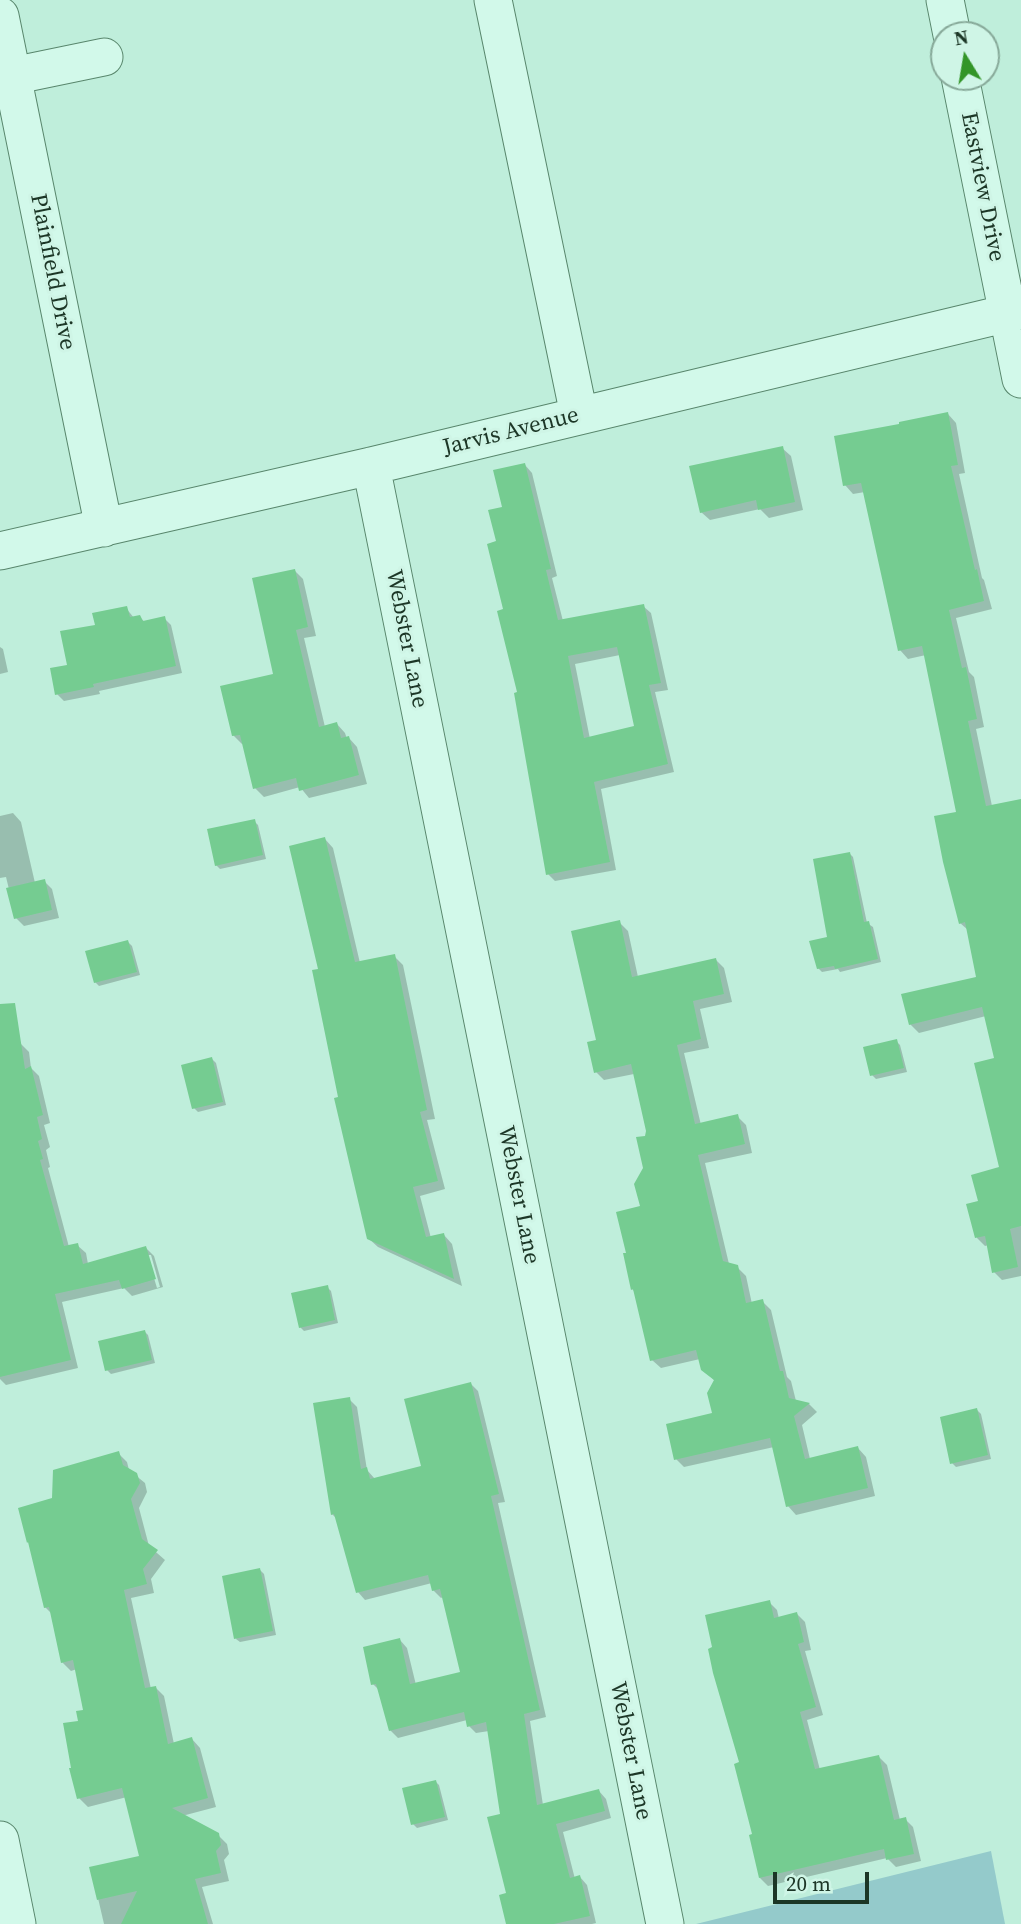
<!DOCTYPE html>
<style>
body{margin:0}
#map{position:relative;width:1021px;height:1924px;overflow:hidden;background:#bfeedb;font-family:"Source Serif 4",serif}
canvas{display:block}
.north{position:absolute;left:930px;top:21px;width:70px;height:70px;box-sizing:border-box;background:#cff5e6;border:2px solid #87a999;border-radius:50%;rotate:349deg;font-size:19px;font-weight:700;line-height:28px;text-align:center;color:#1c3626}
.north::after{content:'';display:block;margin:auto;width:24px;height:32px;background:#339528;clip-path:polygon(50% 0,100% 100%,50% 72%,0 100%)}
.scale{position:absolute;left:773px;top:1872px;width:96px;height:32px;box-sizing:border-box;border:4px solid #1c3626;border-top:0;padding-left:9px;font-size:21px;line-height:24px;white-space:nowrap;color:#1c3626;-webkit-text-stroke:5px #cff5e6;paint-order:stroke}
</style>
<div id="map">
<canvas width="1021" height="1924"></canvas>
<div class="north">N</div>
<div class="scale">20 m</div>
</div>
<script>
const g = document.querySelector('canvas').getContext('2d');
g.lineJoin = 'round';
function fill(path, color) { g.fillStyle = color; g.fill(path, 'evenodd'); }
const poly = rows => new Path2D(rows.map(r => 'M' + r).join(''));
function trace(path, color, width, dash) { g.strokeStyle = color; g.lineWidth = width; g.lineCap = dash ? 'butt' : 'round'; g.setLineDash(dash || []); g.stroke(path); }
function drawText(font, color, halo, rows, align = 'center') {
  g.font = font + ' "Source Serif 4",serif'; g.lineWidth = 6; g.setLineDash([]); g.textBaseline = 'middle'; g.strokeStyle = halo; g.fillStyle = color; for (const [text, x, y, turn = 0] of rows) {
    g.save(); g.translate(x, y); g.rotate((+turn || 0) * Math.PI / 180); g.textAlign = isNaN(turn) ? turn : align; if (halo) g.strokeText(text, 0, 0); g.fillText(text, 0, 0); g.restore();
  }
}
fill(poly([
 [991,1851,1005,1924,696,1924]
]), '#94cacb');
fill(poly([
 [948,414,956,423,965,473,959,474,982,578,984,580,992,609,956,618,969,672,974,677,984,727,976,729,992,806,1021,802,1021,1276,1002,1280,994,1272,989,1245,985,1246,977,1238,980,1202,1001,1169,996,1059,986,1016,919,1033,910,1024,978,978,968,930,960,923,958,813,926,655,908,659,900,650,865,492,853,494,845,485],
 [782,448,791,456,803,510,769,518,760,509,710,520,701,512],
 [525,465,532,473,557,576,552,578,563,621,643,606,651,613,668,690,655,692,674,772,601,789,616,870,555,881,548,874,505,610,498,543,504,508],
 [620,655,636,727,590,739,575,664],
 [295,571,303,579,316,636,304,638,325,727,337,724,345,733,347,739,349,738,357,747,367,784,309,798,300,787,264,797,255,788,244,744,242,744,233,735,275,675],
 [126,608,134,618,139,617,145,622,164,618,171,625,182,673,99,691,100,694,64,701,57,694,69,666,97,626],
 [0,647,3,649,8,672,0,674],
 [13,813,21,822,35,883,44,881,52,889,59,918,24,926,16,918,6,877,0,878,0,816],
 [254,821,258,825,266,859,220,869,216,865],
 [325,839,333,848,360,963,394,956,403,965,435,1119,427,1120,445,1189,420,1196,431,1238,444,1235,452,1244,462,1286,378,1247,368,1238,341,1098,320,971],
 [849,853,853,857,867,923,873,927,881,962,840,972,838,969,822,972,818,968,829,938],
 [619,922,628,931,638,977,716,960,724,968,732,1002,700,1009,709,1048,684,1053,701,1125,737,1116,746,1125,752,1153,705,1163,729,1264,737,1267,746,1276,752,1304,762,1301,771,1310,787,1377,791,1381,796,1401,809,1404,817,1412,802,1425,810,1459,858,1448,866,1457,875,1496,796,1515,788,1506,774,1447,684,1467,676,1459,714,1414,715,1381,703,1369,700,1359,661,1368,652,1360,635,1292,632,1289,628,1254,642,1208,647,1131,634,1074,604,1080,596,1072,599,1041],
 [128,942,132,946,140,975,99,986,95,982],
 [0,1034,21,1044,29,1052,31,1068,39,1076,50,1123,44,1125,50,1147,46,1150,50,1167,48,1168,69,1247,77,1245,86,1253,88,1264,146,1248,154,1256,163,1287,132,1296,124,1288,62,1302,78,1368,6,1385,0,1379],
 [147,1255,151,1255,160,1287,157,1288],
 [896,1041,900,1045,907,1072,876,1079,872,1075],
 [212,1059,216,1063,226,1105,198,1112,194,1108],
 [327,1287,331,1291,338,1323,304,1331,300,1327],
 [144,1331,148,1335,155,1363,111,1374,107,1370],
 [471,1384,478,1391,505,1502,498,1503,546,1717,530,1721,543,1805,599,1791,606,1799,611,1818,563,1832,575,1879,580,1877,587,1885,596,1923,592,1924,508,1924,508,1895,502,1815,489,1731,476,1733,469,1726,467,1720,398,1738,390,1730,380,1691,373,1684,400,1640,407,1648,416,1685,462,1673,443,1597,441,1598,433,1590,432,1583,365,1600,358,1592,337,1519,332,1514,349,1399,357,1407,367,1470,375,1479,423,1467],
 [977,1410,981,1414,991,1459,956,1467,952,1463],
 [118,1453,127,1462,129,1470,145,1483,147,1492,139,1508,149,1546,165,1560,151,1579,154,1593,131,1598,151,1689,156,1688,164,1696,174,1744,192,1739,200,1748,216,1807,182,1816,218,1835,227,1844,229,1854,224,1860,229,1881,202,1887,213,1924,104,1924,91,1868,142,1857,127,1797,88,1807,79,1798,80,1722,85,1711,77,1669,71,1671,62,1662,52,1614,45,1607,53,1500],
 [260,1570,264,1574,276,1635,240,1642,236,1639],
 [769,1602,777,1610,779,1619,797,1614,805,1622,811,1650,805,1651,823,1715,807,1720,820,1770,879,1757,887,1765,900,1820,905,1819,913,1827,921,1861,896,1867,887,1858,768,1886,760,1878,741,1764],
 [436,1782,439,1785,448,1820,417,1828,413,1824]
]), '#0003');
fill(poly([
 [948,412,958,465,951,466,975,570,977,569,984,601,949,610,962,668,966,667,977,719,968,721,986,806,1021,799,1021,1226,1010,1229,1018,1267,992,1273,985,1236,975,1238,966,1204,978,1201,971,1175,999,1167,974,1063,994,1058,982,1007,909,1025,901,994,976,977,965,922,959,924,943,862,934,816,956,812,922,646,898,651,861,483,843,486,834,436,899,424,899,422],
 [783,446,795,502,758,510,756,500,700,513,689,466],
 [525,463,551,569,546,570,558,620,644,604,661,683,649,685,668,764,594,782,610,862,546,875,514,693,517,692,497,611,503,609,487,544,496,541,488,510,502,507,493,470],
 [617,647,634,726,584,738,568,656],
 [295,569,308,627,296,630,319,727,337,722,341,738,349,736,359,775,299,791,296,778,253,789,240,735,232,736,220,686,273,674,252,578],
 [127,606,130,617,140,615,143,621,165,616,176,666,93,684,94,687,55,695,50,668,67,665,60,631,95,625,92,613],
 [255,819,263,855,215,866,207,829],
 [325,837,355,962,395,954,427,1110,420,1112,438,1181,413,1187,426,1237,444,1233,454,1279,367,1239,334,1098,338,1097,312,970,318,969,289,846],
 [850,852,864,922,869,921,878,959,835,969,834,966,817,969,809,941,827,937,813,859],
 [45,879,52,910,14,919,6,888],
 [620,920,632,977,716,958,724,994,693,1001,701,1039,677,1045,695,1124,738,1114,745,1144,698,1155,723,1261,738,1265,746,1303,763,1299,780,1371,783,1371,789,1398,810,1403,794,1416,805,1459,858,1446,868,1488,786,1507,770,1438,674,1460,666,1424,712,1413,707,1393,714,1380,701,1370,696,1350,650,1361,633,1289,631,1290,623,1253,626,1253,616,1212,640,1206,634,1184,643,1168,636,1137,645,1136,646,1131,631,1064,594,1073,587,1042,596,1040,571,931],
 [128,940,137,972,94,983,85,951],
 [15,1003,25,1069,31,1066,43,1115,37,1117,42,1139,38,1141,43,1159,40,1160,64,1246,78,1243,83,1264,146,1246,156,1279,122,1289,119,1280,55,1294,71,1360,0,1377,0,1004],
 [897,1039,904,1068,870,1076,863,1047],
 [212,1057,223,1102,192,1109,181,1065],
 [328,1285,335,1320,299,1328,291,1293],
 [145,1330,152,1360,105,1371,98,1341],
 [471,1382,499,1494,491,1496,540,1710,524,1714,537,1805,599,1789,605,1811,556,1824,570,1878,580,1875,590,1916,554,1924,506,1924,499,1895,506,1893,487,1817,500,1814,486,1722,467,1727,464,1712,389,1731,376,1684,371,1685,363,1647,400,1638,410,1684,460,1672,440,1589,432,1591,428,1575,356,1593,334,1514,331,1515,313,1403,350,1397,361,1469,367,1467,370,1479,421,1466,404,1399],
 [977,1408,988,1455,950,1464,940,1417],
 [119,1451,123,1465,137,1473,140,1483,131,1499,142,1539,158,1550,143,1569,147,1584,124,1590,145,1688,156,1686,168,1744,192,1737,208,1798,172,1808,219,1833,221,1845,216,1851,221,1873,195,1879,208,1924,121,1924,137,1891,97,1900,89,1867,139,1856,122,1788,77,1799,69,1768,71,1768,63,1723,78,1721,76,1711,83,1710,73,1660,61,1663,49,1607,44,1608,28,1542,27,1543,18,1508,52,1498,53,1470],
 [260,1568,273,1631,234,1639,222,1576],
 [770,1600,774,1618,797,1612,804,1642,798,1644,816,1707,800,1712,815,1769,879,1755,894,1820,906,1817,914,1854,886,1860,884,1849,759,1878,749,1835,752,1834,734,1764,739,1762,713,1673,708,1649,712,1647,705,1615],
 [436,1780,445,1817,411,1825,402,1788]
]), '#75cc91');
const minor = poly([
 [493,0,579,415],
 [945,0,952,35],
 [0,16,104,528],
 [12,76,104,57],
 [960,77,1021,379],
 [371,466,665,1924],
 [0,551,371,466,1021,310],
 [0,1840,17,1924]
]);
trace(minor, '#58866c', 39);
trace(minor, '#d2f9ea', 37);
drawText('23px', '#1c3626', '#cff5e6', [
 ["Eastview Drive",982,187,79],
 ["Plainfield Drive",52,272,79],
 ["Jarvis Avenue",511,432,-14],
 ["Webster Lane",406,639,79],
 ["Webster Lane",518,1195,79],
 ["Webster Lane",630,1751,79]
]);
</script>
